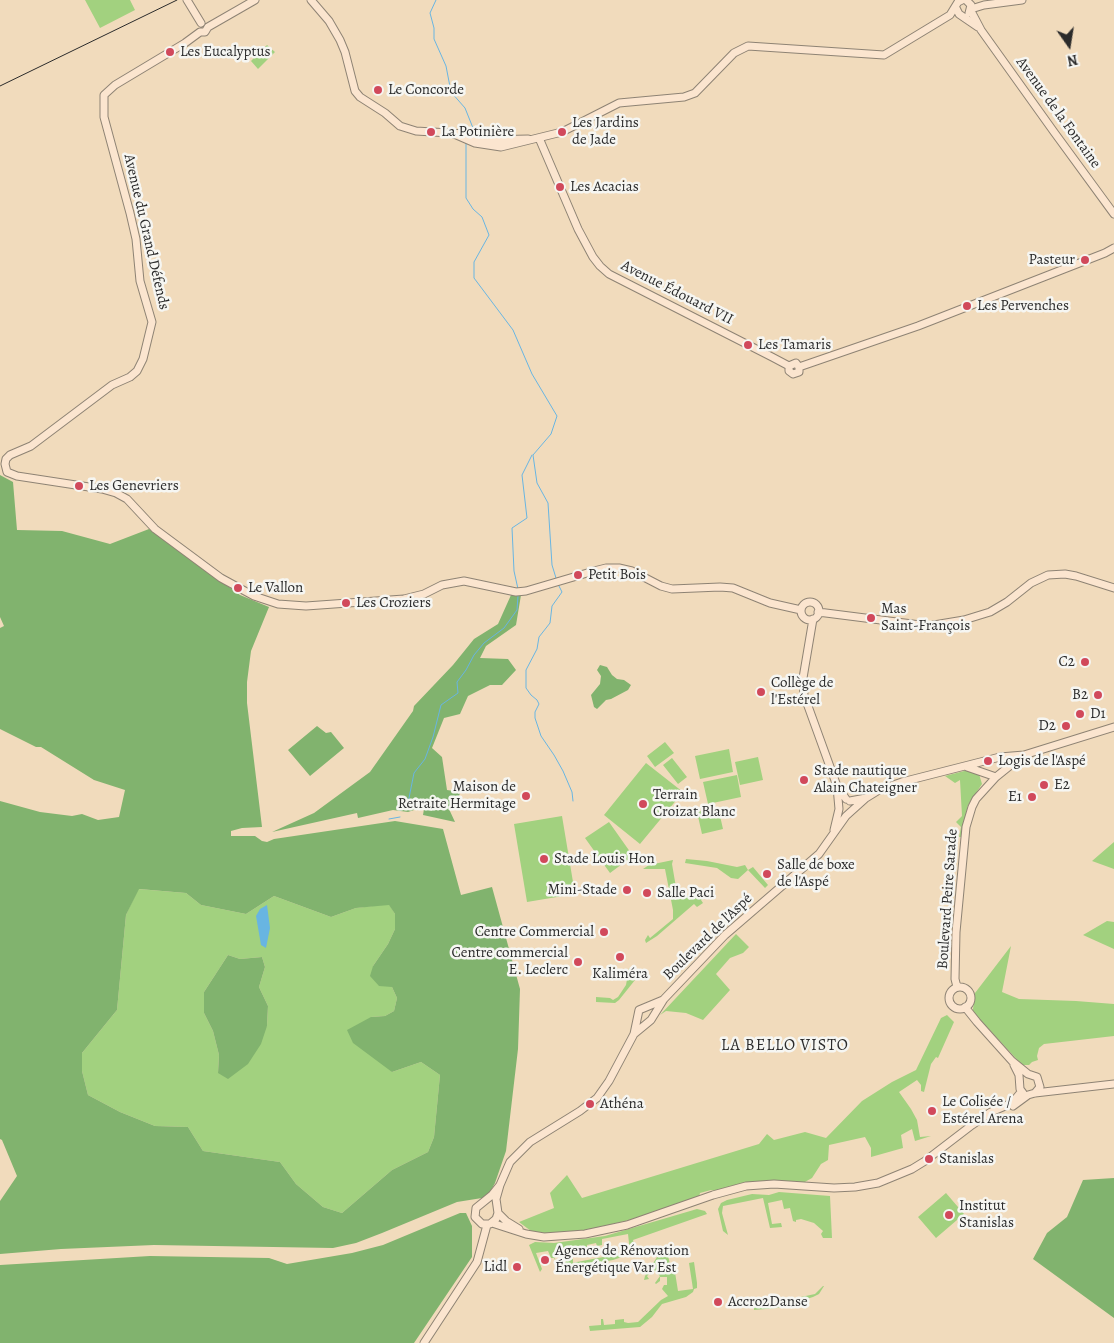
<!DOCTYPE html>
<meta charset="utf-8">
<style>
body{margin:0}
#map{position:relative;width:1114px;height:1343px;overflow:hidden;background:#f1dbbc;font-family:Alegreya,serif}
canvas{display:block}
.north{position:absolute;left:1044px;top:20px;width:50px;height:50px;-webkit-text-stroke:4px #f6f6f2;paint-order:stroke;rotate:167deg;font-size:14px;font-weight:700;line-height:20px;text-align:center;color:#2b2b2b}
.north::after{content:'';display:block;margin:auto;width:18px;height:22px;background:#2b2b2b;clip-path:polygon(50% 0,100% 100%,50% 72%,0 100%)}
</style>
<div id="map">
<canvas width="1114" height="1343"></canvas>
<div class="north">N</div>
</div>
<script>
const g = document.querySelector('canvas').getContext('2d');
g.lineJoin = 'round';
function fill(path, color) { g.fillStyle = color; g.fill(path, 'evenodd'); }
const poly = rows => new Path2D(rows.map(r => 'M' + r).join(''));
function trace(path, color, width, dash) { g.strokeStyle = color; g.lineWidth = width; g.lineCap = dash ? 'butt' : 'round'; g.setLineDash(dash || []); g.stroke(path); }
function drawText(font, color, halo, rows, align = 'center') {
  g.font = font + ' Alegreya,serif'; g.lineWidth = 5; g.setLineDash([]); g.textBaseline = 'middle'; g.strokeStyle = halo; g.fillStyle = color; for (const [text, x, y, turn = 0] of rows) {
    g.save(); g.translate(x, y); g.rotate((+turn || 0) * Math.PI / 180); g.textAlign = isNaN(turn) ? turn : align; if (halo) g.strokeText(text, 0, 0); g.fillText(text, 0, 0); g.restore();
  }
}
fill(poly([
 [85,0,130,0,135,10,100,28],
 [267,45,275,52,258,69,251,61],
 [665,742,674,753,655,767,647,756],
 [729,749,733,772,700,779,695,756],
 [758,757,763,780,740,785,735,762],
 [672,758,687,777,678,784,663,765],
 [646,763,683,792,640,844,604,815],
 [968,770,979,774,982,784,968,805,961,837,959,837,961,827,956,822,962,816,960,780,955,783,945,776],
 [737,775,741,797,708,804,703,782],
 [718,807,723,829,702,834,697,812],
 [562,816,575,894,527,902,514,824],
 [609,822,633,856,610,873,585,838],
 [1114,842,1114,869,1092,861],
 [686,859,707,861,737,867,745,865,748,870,753,867,768,885,765,888,748,870,738,879,731,878,717,868,685,863],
 [673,860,672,864,678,899,703,890,705,891,703,898,701,900,703,903,697,907,694,904,657,936,646,943,645,940,648,935,650,938,673,919,673,910,665,869,643,869,649,865],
 [138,889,186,893,201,905,246,914,274,896,331,917,356,908,389,904,395,914,395,929,388,944,373,966,392,987,397,998,394,1011,385,1016,371,1017,392,1072,421,1062,440,1075,434,1137,428,1152,392,1170,342,1213,323,1207,296,1184,280,1162,203,1151,188,1127,155,1126,120,1112,88,1095,82,1071,82,1053,117,1010,126,915],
 [228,955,240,959,262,957,265,967,259,987,268,1006,267,1026,218,1073,219,1055,213,1031,204,1013,204,992],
 [1107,921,1114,922,1114,949,1083,935],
 [736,934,749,947,743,953,730,958,716,974,730,990,703,1020,686,1013,666,1011,660,1015],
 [1011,946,1002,992,1019,999,1076,1001,1114,1004,1114,1036,1044,1044,1039,1048,1037,1056,1038,1060,1032,1062,1029,1065,1022,1065,973,1012,973,1009,975,993],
 [629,968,639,971,639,975,619,1000,615,1003,596,1002,596,997,610,998,613,1000,618,997,626,985],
 [947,1015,954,1022,938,1058,936,1057,931,1064,924,1092,921,1091,921,1085,917,1080,899,1092,911,1109,917,1120,920,1137,931,1136,915,1141,912,1129,901,1135,903,1148,871,1157,871,1148,865,1137,829,1145,828,1160,821,1164,812,1178,803,1183,716,1191,711,1190,700,1193,699,1197,641,1217,585,1231,564,1234,544,1233,531,1231,519,1222,554,1208,550,1193,567,1175,582,1198,759,1144,767,1134,774,1140,805,1132,826,1138,862,1101,892,1082,916,1070,941,1018],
 [779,1192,830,1196,832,1238,823,1238,821,1234,823,1231,814,1223,801,1219,796,1220,796,1222,793,1221,790,1208,784,1209,782,1200,768,1203,772,1224,781,1223,782,1227,770,1228,763,1198,723,1206,722,1213,728,1235,723,1231,718,1209,721,1203,727,1200,752,1194,769,1195],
 [946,1193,964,1214,936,1238,918,1217],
 [697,1209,705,1211,707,1214,633,1240,636,1250,633,1256,629,1257,628,1255,627,1250,630,1252,628,1234,602,1239,602,1245,597,1246,596,1243,587,1245,587,1248,572,1252,572,1256,569,1256,570,1253,568,1251,563,1255,561,1260,560,1258,563,1253,556,1249,554,1256,557,1264,554,1258,551,1258,548,1251,536,1253,542,1269,540,1272,529,1245,535,1242,554,1243,605,1236],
 [622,1252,622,1257,613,1260,563,1269,561,1267,568,1259,573,1259,573,1263,577,1262,619,1254,619,1256,622,1256],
 [663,1256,668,1256,670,1264,673,1264,674,1266,678,1291,693,1289,689,1263,694,1262,697,1283,697,1288,694,1289,693,1292,686,1297,662,1304,652,1317,640,1327,590,1331,589,1326,601,1325,601,1319,603,1319,604,1325,615,1324,615,1320,624,1319,624,1322,628,1323,638,1322,661,1300,668,1296,662,1289,664,1285,667,1285,667,1277,660,1277,660,1281,656,1284,655,1283,660,1276,654,1270,647,1276,649,1279,644,1280,645,1276,657,1257],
 [823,1286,824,1286,819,1294,813,1297,777,1308,754,1310,754,1307,815,1294]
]), '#a2d17f');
fill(poly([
 [0,475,13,482,17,530,62,531,110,544,149,529,240,595,269,607,251,651,247,682,247,703,262,827,242,828,231,831,231,836,255,836,262,841,267,842,274,839,395,821,443,829,461,895,492,887,520,989,518,1049,506,1151,495,1183,489,1194,482,1198,457,1202,382,1233,356,1243,333,1248,154,1245,61,1249,0,1254,0,1201,17,1176,2,1140,0,1139,0,801,40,812,72,816,82,814,98,820,119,817,125,790,94,780,41,747,36,747,0,729,0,628,4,626,0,617],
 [139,889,186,893,201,905,246,914,274,896,331,917,356,908,389,905,395,914,395,929,388,944,373,966,370,976,379,986,392,987,397,998,394,1011,385,1016,371,1017,347,1030,353,1043,392,1072,421,1062,440,1075,434,1137,428,1152,392,1170,342,1213,323,1207,296,1184,280,1162,203,1151,188,1127,155,1126,120,1112,88,1095,82,1071,82,1053,117,1010,126,915],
 [511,595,521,595,516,625,486,646,480,658,508,659,516,670,502,685,490,685,468,696,460,714,444,718,432,748,442,757,447,790,460,792,459,797,452,801,449,809,455,822,423,815,424,809,417,809,408,812,393,810,358,818,357,813,272,832,314,813,370,772,413,711,414,706,453,665,474,639,498,624],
 [600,665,607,667,612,675,617,679,624,680,631,685,628,690,611,699,606,700,597,709,594,707,591,695,600,684,601,676,597,670],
 [317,726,326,733,331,732,344,748,310,776,288,750],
 [228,955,240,959,262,957,265,967,259,987,268,1006,267,1026,261,1044,248,1064,228,1079,218,1073,219,1055,213,1031,204,1013,204,992],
 [1114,1178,1114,1318,1033,1259,1047,1233,1067,1217,1083,1180],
 [460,1213,466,1213,472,1226,472,1257,414,1343,0,1343,0,1265,150,1256,269,1258,287,1264,352,1253,383,1245]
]), '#81b36e');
fill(poly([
 [267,905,270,928,266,948,261,945,256,916,260,909]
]), '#68b5e2');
trace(poly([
 [436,0,430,13,434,28,434,39,446,66,451,92,465,108,473,128,471,133],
 [466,141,466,198,473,209,482,217,489,235,474,262,474,278,513,330,532,374,557,416,551,434,533,455,537,483,548,503,552,565,556,578],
 [558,584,562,592,552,606,550,623,539,637,537,649,526,670,526,688,531,695,537,700,539,704,535,712,535,718,541,736,554,755,563,771,572,792,573,801],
 [518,589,514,571,512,528,527,518,522,475,532,455],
 [400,810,400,804,408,803,414,773,425,759,433,737,441,705,458,693,457,682,466,670,474,655,484,643,504,628,517,610,518,596],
 [389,819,400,817]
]), '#68b5e2', 1);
const secondary = poly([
 [187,0,201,23],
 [255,0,208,27,205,32,200,32,185,43,115,85,104,95,104,117,130,213,136,239,140,281,152,322,143,359,137,371,130,377,112,385,31,446,10,455,6,459,5,464,7,472,17,476,102,489,116,493,127,499,155,529,221,578,254,596,278,604,306,606,404,599,424,594,442,585,464,581,516,592,526,591,594,571,606,568,619,568,632,571,661,586,672,589,720,587,733,588,770,603,801,610],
 [311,0,329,21,340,40,345,52,355,91,360,97,385,113,400,126,416,131,466,134,487,140,528,139],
 [966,0,971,5,969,13],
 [956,8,959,14,978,27],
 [971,9,984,5,1022,0],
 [971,11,981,30,1054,132,1114,214],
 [452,133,475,143,501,147,562,132,619,103,684,97,695,93,734,53,748,46,884,55,950,15,958,2,962,0],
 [539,138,578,229,593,257,600,266,609,274,772,357,789,366,796,363,799,367],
 [789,366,789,371,793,374,799,372,799,367],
 [799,367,918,326,1105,253,1114,248],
 '801 611a9 9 0 1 1 18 0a9 9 0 1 1-18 0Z',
 [818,612,928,626,964,620,990,612,1007,602,1031,583,1048,575,1065,574,1076,576,1114,588],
 [813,619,803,678,804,695,837,786,846,799],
 [967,767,996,777,1022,756],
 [850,801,866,798],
 [834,830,839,809,837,787],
 [957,987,955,979,956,932,966,827,972,807,976,799,996,777],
 '949 998a11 11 0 1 1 22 0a11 11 0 1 1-22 0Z',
 [965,1007,977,1022,1012,1061,1028,1074,1037,1077,1040,1087,1035,1093],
 [634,1034,651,1020,664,999,725,935,819,854,846,816,866,798,879,790,902,782,1000,757,1024,755,1114,727],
 [1014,1065,1019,1075,1020,1089,1023,1093],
 [1013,1106,1028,1095,1035,1093,1114,1084],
 [500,1185,492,1195,476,1208,475,1217,482,1224,490,1224,496,1219,498,1213,496,1199,500,1185,510,1162,530,1142,580,1111,597,1098,609,1081,634,1034,639,1010,663,1000],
 [498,1213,506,1221,519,1229],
 [492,1223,526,1234,544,1237,585,1234,627,1225,713,1195,746,1186,774,1184,834,1188,855,1187,878,1183,912,1169,925,1161,972,1125,991,1112,1012,1103,1021,1092],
 [424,1343,477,1262,487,1225]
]);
trace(secondary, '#8e8374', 9);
trace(secondary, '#fbe5cf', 7);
trace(poly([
 [0,86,177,0]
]), '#2b2b2b', 1);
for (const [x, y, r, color] of [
 [170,52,5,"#d1495b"],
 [378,90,5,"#d1495b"],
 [431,132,5,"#d1495b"],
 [562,132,5,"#d1495b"],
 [560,187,5,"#d1495b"],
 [1085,260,5,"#d1495b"],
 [967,306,5,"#d1495b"],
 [748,345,5,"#d1495b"],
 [79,486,5,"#d1495b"],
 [578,575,5,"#d1495b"],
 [238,588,5,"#d1495b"],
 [346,603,5,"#d1495b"],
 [871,618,5,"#d1495b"],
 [1085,662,5,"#d1495b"],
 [761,692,5,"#d1495b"],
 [1098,695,5,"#d1495b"],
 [1080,714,5,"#d1495b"],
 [1066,726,5,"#d1495b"],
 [988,761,5,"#d1495b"],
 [804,780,5,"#d1495b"],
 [1044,785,5,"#d1495b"],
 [526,796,5,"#d1495b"],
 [1032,797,5,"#d1495b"],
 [643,804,5,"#d1495b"],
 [544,859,5,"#d1495b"],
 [767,874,5,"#d1495b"],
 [627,890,5,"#d1495b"],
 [647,893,5,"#d1495b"],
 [604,932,5,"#d1495b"],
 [620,957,5,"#d1495b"],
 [578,962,5,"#d1495b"],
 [590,1104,5,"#d1495b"],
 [932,1111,5,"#d1495b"],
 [929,1159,5,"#d1495b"],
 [949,1215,5,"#d1495b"],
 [545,1260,5,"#d1495b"],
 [517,1267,5,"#d1495b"],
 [718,1302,5,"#d1495b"]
]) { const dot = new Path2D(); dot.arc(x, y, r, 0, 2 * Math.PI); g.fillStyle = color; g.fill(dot); trace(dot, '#f6f6f2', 2); }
drawText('15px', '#2b2b2b', '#f6f6f2', [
 ["Les Eucalyptus",180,52],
 ["Le Concorde",388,90],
 ["Les Jardins",572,123],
 ["de Jade",572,140],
 ["La Potinière",441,132],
 ["Les Acacias",570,187],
 ["Pasteur",1075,260,"right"],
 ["Les Pervenches",977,306],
 ["Les Tamaris",758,345],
 ["Les Genevriers",89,486],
 ["Petit Bois",588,575],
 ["Le Vallon",248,588],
 ["Les Croziers",356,603],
 ["Mas",881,609],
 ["Saint-François",881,626],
 ["C2",1075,662,"right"],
 ["Collège de",771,683],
 ["l'Estérel",771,700],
 ["B2",1088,695,"right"],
 ["D1",1090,714],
 ["D2",1056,726,"right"],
 ["Logis de l'Aspé",998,761],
 ["Stade nautique",814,771],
 ["Alain Chateigner",814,788],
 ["E2",1054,785],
 ["Maison de",516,787,"right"],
 ["Retraite Hermitage",516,804,"right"],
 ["Terrain",653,795],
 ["Croizat Blanc",653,812],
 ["E1",1022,797,"right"],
 ["Stade Louis Hon",554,859],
 ["Salle de boxe",777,865],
 ["de l'Aspé",777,882],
 ["Mini-Stade",617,890,"right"],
 ["Salle Paci",657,893],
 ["Centre Commercial",594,932,"right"],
 ["Centre commercial",568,953,"right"],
 ["E. Leclerc",568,970,"right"],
 ["Kaliméra",620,974,"center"],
 ["Le Colisée /",942,1102],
 ["Estérel Arena",942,1119],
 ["Athéna",600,1104],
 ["Stanislas",939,1159],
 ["Institut",959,1206],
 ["Stanislas",959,1223],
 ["Agence de Rénovation",555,1251],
 ["Énergétique Var Est",555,1268],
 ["Lidl",507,1267,"right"],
 ["Accro2Danse",728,1302]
], 'left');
drawText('15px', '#2b2b2b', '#f6f6f2', [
 ["Avenue de la Fontaine",1058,113,54],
 ["Avenue du Grand Défends",146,232,77],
 ["Avenue Édouard VII",677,293,27],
 ["Boulevard Peire Sarade",948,899,-86],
 ["Boulevard de l'Aspé",708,937,-44]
]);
g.letterSpacing = '1px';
drawText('16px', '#2b2b2b', '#f6f6f2', [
 ["LA BELLO VISTO",785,1046]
]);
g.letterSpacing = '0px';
</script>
